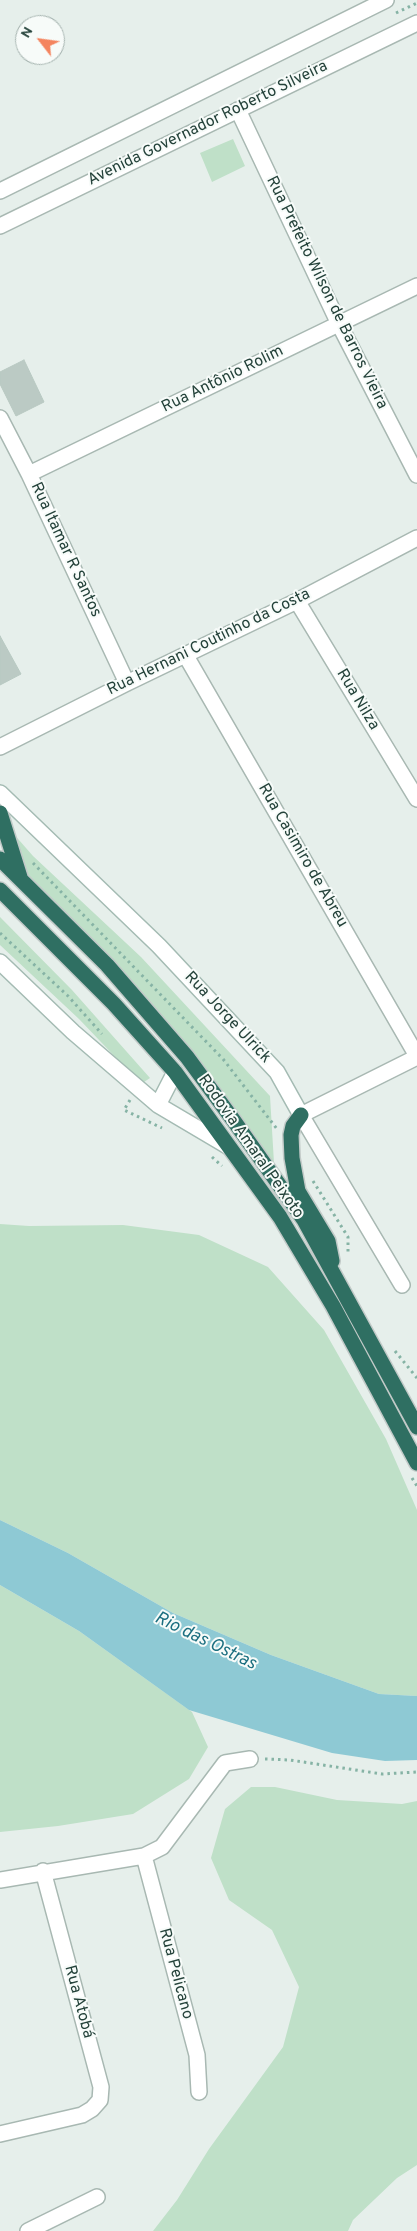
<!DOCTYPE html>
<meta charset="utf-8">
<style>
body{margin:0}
#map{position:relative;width:417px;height:2231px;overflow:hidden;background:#e6efeb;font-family:Overpass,sans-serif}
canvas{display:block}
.north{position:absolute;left:15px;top:15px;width:50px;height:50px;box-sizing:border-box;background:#f7fbf9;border:1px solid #a3b1ad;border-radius:50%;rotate:300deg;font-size:14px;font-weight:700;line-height:20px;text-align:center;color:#24423a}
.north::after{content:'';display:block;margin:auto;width:18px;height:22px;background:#f4845f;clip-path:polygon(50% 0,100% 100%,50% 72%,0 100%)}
</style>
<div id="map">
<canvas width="417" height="2231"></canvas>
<div class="north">N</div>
</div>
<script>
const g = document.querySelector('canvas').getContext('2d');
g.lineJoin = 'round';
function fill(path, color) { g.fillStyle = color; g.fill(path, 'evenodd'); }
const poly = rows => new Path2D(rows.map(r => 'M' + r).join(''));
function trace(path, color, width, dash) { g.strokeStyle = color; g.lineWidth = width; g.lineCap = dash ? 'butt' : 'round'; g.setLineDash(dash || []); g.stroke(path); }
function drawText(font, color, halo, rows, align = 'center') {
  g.font = font + ' Overpass,sans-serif'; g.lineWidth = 4; g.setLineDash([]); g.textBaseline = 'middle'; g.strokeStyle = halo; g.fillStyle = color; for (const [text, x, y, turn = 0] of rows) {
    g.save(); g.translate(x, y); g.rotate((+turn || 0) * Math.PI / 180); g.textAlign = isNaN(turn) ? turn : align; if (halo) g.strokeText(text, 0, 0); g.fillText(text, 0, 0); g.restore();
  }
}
fill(poly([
 [233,139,245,166,212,182,200,153],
 [12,832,33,856,141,957,270,1096,274,1163,224,1095,173,1030,118,967,28,876],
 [0,917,72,990,150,1078,141,1084,79,1019,0,945],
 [0,1224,29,1226,123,1225,199,1235,268,1267,324,1330,386,1439,417,1510,417,1696,379,1694,271,1655,173,1613,68,1553,0,1520],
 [0,1585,79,1631,192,1712,208,1747,189,1779,133,1814,58,1826,0,1832],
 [251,1787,275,1787,337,1800,402,1804,417,1801,417,2165,397,2178,353,2220,348,2231,153,2231,177,2200,209,2149,283,2047,299,1987,272,1930,229,1900,211,1858,225,1809]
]), '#bfe0c8');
fill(poly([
 [0,1520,68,1553,173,1613,271,1655,379,1694,417,1696,417,1760,385,1761,332,1753,189,1710,79,1631,0,1585]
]), '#8ec9d4');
const building = poly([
 [24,360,44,402,16,416,0,384,0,372,24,360],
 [0,636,21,674,0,685,0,636]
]);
fill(building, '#bbcac4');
trace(building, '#b8c9c2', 1);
const street = poly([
 [238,110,339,324,417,475],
 [0,191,386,0],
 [0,226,417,23],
 [0,418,29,474,127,683],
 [29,474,417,286],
 [297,601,417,799],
 [186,656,417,1056],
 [0,747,127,683,297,601,417,538],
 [402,1285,301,1115,417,1057],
 [144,1856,197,2055,199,2092],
 [0,1880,144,1856,162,1847,225,1763,250,1759],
 [0,2134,82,2115,92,2109,100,2100,101,2087,43,1871],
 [28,2231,97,2197]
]);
const secondary = poly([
 [0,793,159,946,277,1072,301,1115],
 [0,962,73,1032,158,1105,229,1147],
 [158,1105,175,1072]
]);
const highway = poly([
 [0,813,20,877],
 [0,859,107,965,187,1057,234,1121,304,1220,417,1427],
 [0,890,114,1004,175,1072,280,1217,333,1306,417,1463],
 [301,1115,293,1126,291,1135,292,1158,298,1191,328,1241,332,1261]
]);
trace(street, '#a8b8b2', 18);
trace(secondary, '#a4bbb3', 18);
trace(highway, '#c2cac8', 18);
trace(poly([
 [396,13,417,3],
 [33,863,223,1059,277,1129],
 [0,933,68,996,102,1034],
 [130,1100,124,1110,162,1128],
 [212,1157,222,1166],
 [313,1181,348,1237,348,1255],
 [395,1351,417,1378],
 [412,1478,417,1486],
 [265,1759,290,1760,382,1774,417,1772]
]), '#86b3a5', 3, [2.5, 4]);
trace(street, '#fff', 15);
trace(secondary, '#fff', 15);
trace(highway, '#2f6f62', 15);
drawText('16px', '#24423a', '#f7fbf9', [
 ["Avenida Governador Roberto Silveira",208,124,-26],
 ["Rua Prefeito Wilson de Barros Vieira",326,293,64],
 ["Rua Antônio Rolim",223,380,-26],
 ["Rua Itamar R Santos",65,550,65],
 ["Rua Hernani Coutinho da Costa",209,643,-26],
 ["Rua Nilza",357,700,59],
 ["Rua Casimiro de Abreu",302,856,60],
 ["Rua Jorge Ulrick",227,1018,47],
 ["Rodovia Amaral Peixoto",250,1147,55],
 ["Rua Pelicano",175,1974,75],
 ["Rua Atobá",78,2002,75]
]);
drawText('italic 18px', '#1c6f80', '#f7fbf9', [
 ["Rio das Ostras",205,1642,26]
]);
</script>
